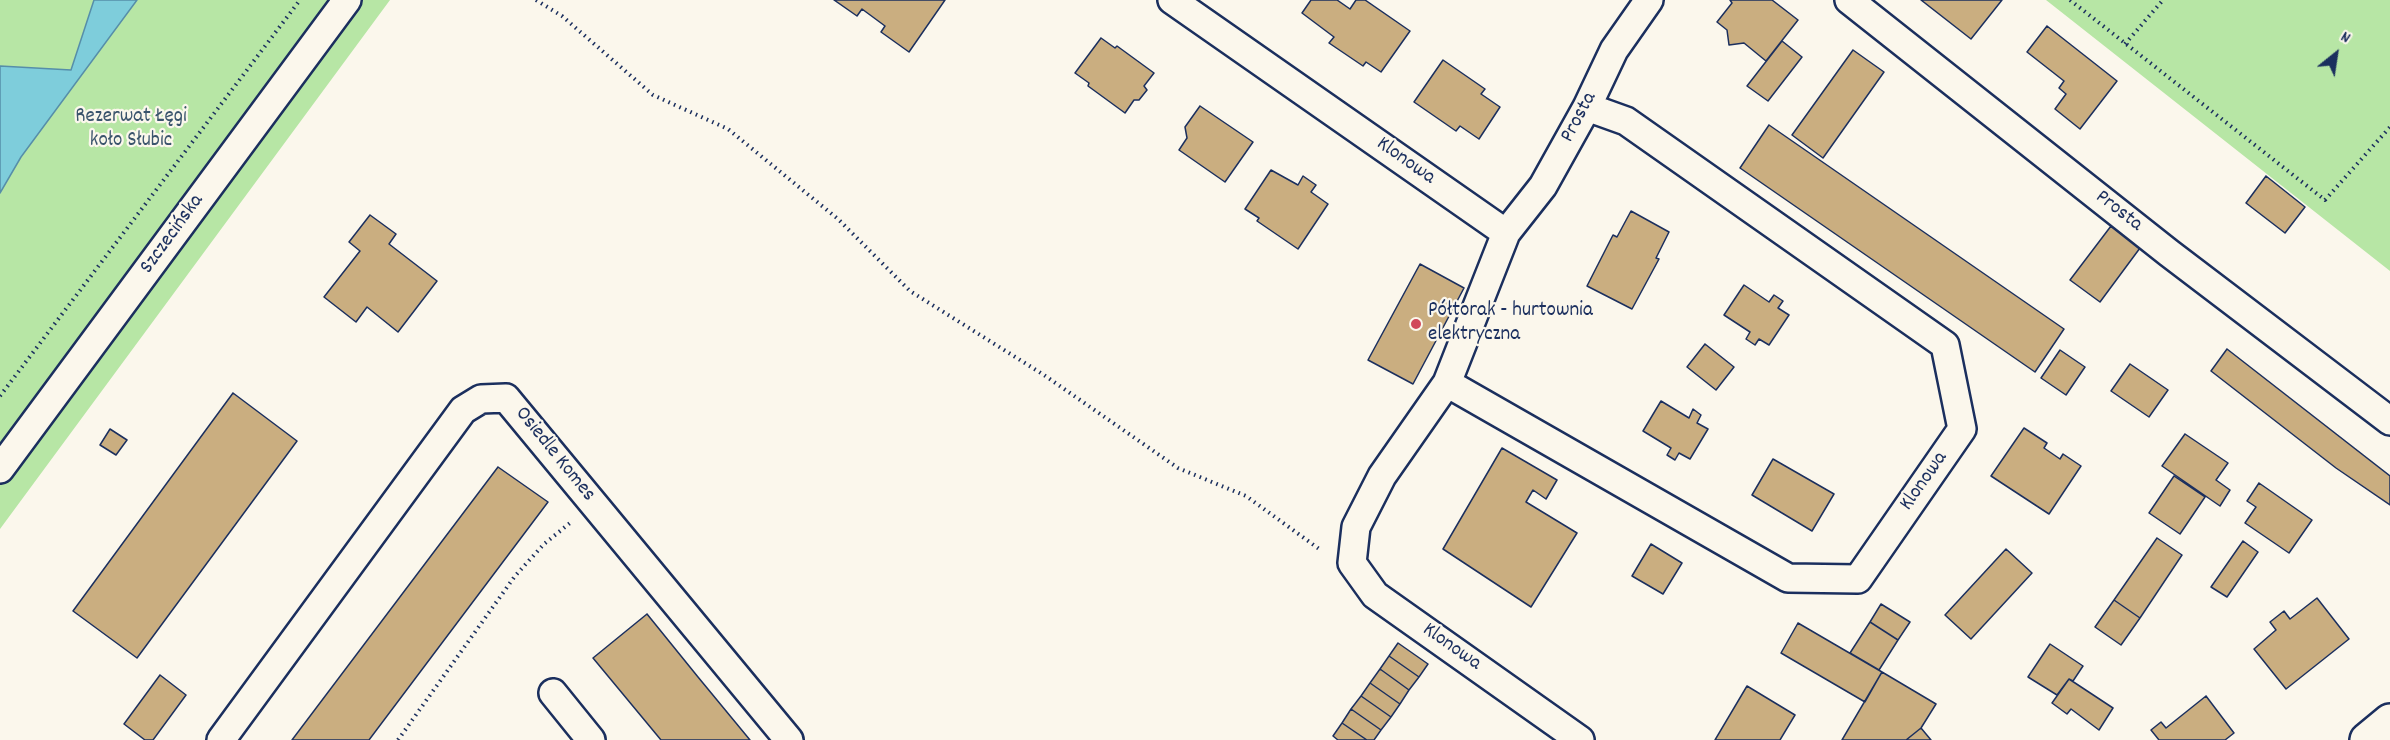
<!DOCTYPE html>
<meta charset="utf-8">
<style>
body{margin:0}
#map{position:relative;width:2390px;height:740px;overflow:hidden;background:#fbf7ec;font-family:Dekko,sans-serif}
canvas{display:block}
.north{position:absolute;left:2306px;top:24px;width:60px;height:60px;-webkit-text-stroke:4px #fbf7ec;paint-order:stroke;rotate:30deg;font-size:16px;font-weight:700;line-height:24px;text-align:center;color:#1b2f5e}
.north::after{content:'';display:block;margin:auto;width:21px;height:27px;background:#1b2f5e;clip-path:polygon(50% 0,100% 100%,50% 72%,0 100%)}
</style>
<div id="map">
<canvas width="2390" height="740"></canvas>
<div class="north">N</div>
</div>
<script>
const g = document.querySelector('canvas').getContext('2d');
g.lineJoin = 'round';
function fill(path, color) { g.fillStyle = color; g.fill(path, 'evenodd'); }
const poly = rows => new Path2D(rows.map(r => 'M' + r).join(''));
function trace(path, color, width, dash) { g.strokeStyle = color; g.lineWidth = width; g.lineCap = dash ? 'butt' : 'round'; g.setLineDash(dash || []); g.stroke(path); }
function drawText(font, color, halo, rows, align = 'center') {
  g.font = font + ' Dekko,sans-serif'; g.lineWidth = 4.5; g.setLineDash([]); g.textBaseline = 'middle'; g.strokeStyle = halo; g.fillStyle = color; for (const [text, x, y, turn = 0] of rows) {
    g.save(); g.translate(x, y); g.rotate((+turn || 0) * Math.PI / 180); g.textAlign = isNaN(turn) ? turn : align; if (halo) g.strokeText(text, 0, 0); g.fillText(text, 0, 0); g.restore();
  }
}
fill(poly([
 [0,0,390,0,0,529],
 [2046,0,2390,0,2390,271]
]), '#b7e6a5');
const water = poly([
 [94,0,137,0,21,157,0,193,0,66,71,70,94,0]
]);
fill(water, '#7ecddb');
trace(water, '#568ea9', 1.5);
const building = poly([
 [834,0,945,0,909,52,881,32,885,26,862,9,857,16,834,0],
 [1311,0,1337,0,1350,9,1356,0,1365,0,1410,31,1381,72,1366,62,1363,66,1329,43,1334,37,1302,13,1311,0],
 [1772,0,1798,20,1766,61,1744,43,1729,45,1727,30,1717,22,1732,3,1730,0,1772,0],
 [1921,0,2002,0,1971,39,1921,0],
 [2047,26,2117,81,2080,129,2055,109,2066,94,2059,88,2064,81,2027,52,2047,26],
 [1101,38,1115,48,1117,46,1154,73,1144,86,1147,90,1139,100,1134,100,1125,113,1088,86,1089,83,1075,73,1101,38],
 [1782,41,1802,57,1768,101,1747,86,1782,41],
 [1853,50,1884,72,1823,158,1792,135,1853,50],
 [1443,60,1485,89,1481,94,1500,107,1479,139,1460,126,1456,131,1414,102,1443,60],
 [1200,106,1253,142,1225,182,1179,150,1187,138,1185,127,1200,106],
 [1769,125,2064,329,2035,372,1740,168,1769,125],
 [1271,170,1298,185,1303,176,1316,185,1311,192,1328,204,1298,249,1257,221,1259,218,1245,209,1271,170],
 [2266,176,2305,207,2285,233,2246,203,2266,176],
 [1631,211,1669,232,1656,258,1659,259,1632,309,1587,286,1613,235,1617,237,1631,211],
 [370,215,396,234,389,244,437,281,398,332,367,307,356,322,324,297,360,251,349,242,370,215],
 [2111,226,2140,248,2100,302,2070,280,2111,226],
 [1420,264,1464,288,1413,384,1368,360,1420,264],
 [1744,285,1769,302,1774,295,1783,301,1778,308,1789,315,1769,345,1759,339,1755,345,1746,339,1750,332,1724,315,1744,285],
 [1705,344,1734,367,1716,390,1687,367,1705,344],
 [2227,349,2390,476,2390,505,2336,468,2211,371,2227,349],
 [2060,350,2085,367,2066,395,2041,378,2060,350],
 [2130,364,2168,390,2149,417,2111,391,2130,364],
 [233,393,297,441,137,658,73,611,233,393],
 [1661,401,1689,418,1693,409,1701,415,1697,423,1708,429,1690,459,1679,453,1675,460,1667,455,1671,448,1643,431,1661,401],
 [2024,428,2047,443,2044,448,2060,459,2063,454,2081,466,2049,514,1991,476,2024,428],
 [110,429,127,440,116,455,100,445,110,429],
 [2185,434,2228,463,2216,480,2230,490,2220,506,2162,466,2185,434],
 [1502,448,1557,480,1546,499,1533,490,1526,502,1577,533,1531,607,1443,549,1502,448],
 [1773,459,1834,494,1812,531,1752,495,1773,459],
 [498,467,548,502,369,740,292,740,498,467],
 [2174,476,2205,497,2180,534,2149,513,2174,476],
 [2259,483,2312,520,2289,553,2245,523,2256,507,2247,501,2259,483],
 [2157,538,2182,555,2140,618,2114,600,2157,538],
 [2243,541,2258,552,2227,597,2211,587,2243,541],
 [1651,544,1682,563,1663,594,1632,576,1651,544],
 [2006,549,2032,573,1971,639,1945,615,2006,549],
 [2317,598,2349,639,2286,689,2254,649,2276,630,2270,622,2284,611,2290,619,2317,598],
 [2114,600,2140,618,2121,645,2095,627,2114,600],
 [1881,604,1910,622,1898,640,1870,622,1881,604],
 [647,614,698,677,750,740,661,740,593,658,647,614],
 [1870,622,1898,640,1879,670,1850,653,1870,622],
 [1798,623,1882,672,1865,702,1781,653,1798,623],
 [1398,643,1428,664,1419,677,1389,656,1398,643],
 [2050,644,2083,666,2073,681,2069,679,2057,695,2028,677,2050,644],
 [1389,656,1419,677,1409,690,1380,669,1389,656],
 [1380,669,1409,690,1400,704,1370,683,1380,669],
 [1882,672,1936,704,1921,728,1906,740,1842,740,1882,672],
 [160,675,186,695,153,740,145,740,124,724,160,675],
 [2069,679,2113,708,2099,730,2071,709,2067,714,2052,703,2069,679],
 [1370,683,1400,704,1391,717,1361,696,1370,683],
 [1747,686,1795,715,1780,740,1715,740,1747,686],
 [1361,696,1391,717,1381,730,1351,709,1361,696],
 [2206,696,2234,733,2225,740,2159,740,2151,730,2161,722,2166,728,2206,696],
 [1351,709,1381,730,1374,740,1367,740,1342,723,1351,709],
 [1342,723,1367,740,1338,740,1333,736,1342,723],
 [1921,728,1931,740,1906,740,1921,728]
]);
fill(building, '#caae80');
trace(building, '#1b2f5e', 1.5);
const minor = poly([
 [1172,0,1506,233],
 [1849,0,2169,253,2390,421],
 [1447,383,1788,578,1858,579,1962,429,1945,345,1626,121,1587,107],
 [0,469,347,0],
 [553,693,591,740],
 [221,740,463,410,481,399,506,398,789,740],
 [1580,740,1375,595,1352,563,1356,527,1382,476,1447,383,1506,233,1543,186,1587,107,1614,50,1649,0]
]);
const primary = poly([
 [2367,740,2390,721]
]);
trace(minor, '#1b2f5e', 32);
trace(primary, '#1b2f5e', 38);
trace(poly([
 [536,0,562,16,653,95,728,129,838,219,910,291,1044,375,1178,468,1246,496,1322,551],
 [2070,0,2325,200,2390,127],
 [2125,44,2163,0],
 [0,396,300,0],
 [398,740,515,576,544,544,570,523]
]), '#1b2f5e', 4, [1.5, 4.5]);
trace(minor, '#fbf7ec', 27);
trace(primary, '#fbf7ec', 33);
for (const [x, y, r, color] of [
 [1416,324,6,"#d1495b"]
]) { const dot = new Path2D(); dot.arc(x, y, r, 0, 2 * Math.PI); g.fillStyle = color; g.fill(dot); trace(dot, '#fbf7ec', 2); }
drawText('21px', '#3a546c', '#fbf7ec', [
 ["Rezerwat Łęgi",131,118],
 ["koło Słubic",131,142]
]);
drawText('21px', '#1b2f5e', '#fbf7ec', [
 ["Prosta",1580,118,-62],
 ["Klonowa",1405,162,35],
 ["Prosta",2118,212,38],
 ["Szczecińska",173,235,-54],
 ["Osiedle Komes",554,455,51],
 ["Klonowa",1925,482,-55],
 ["Klonowa",1451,648,35]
]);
drawText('21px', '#1b2f5e', '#fbf7ec', [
 ["Półtorak - hurtownia",1428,312],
 ["elektryczna",1428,336]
], 'left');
</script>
